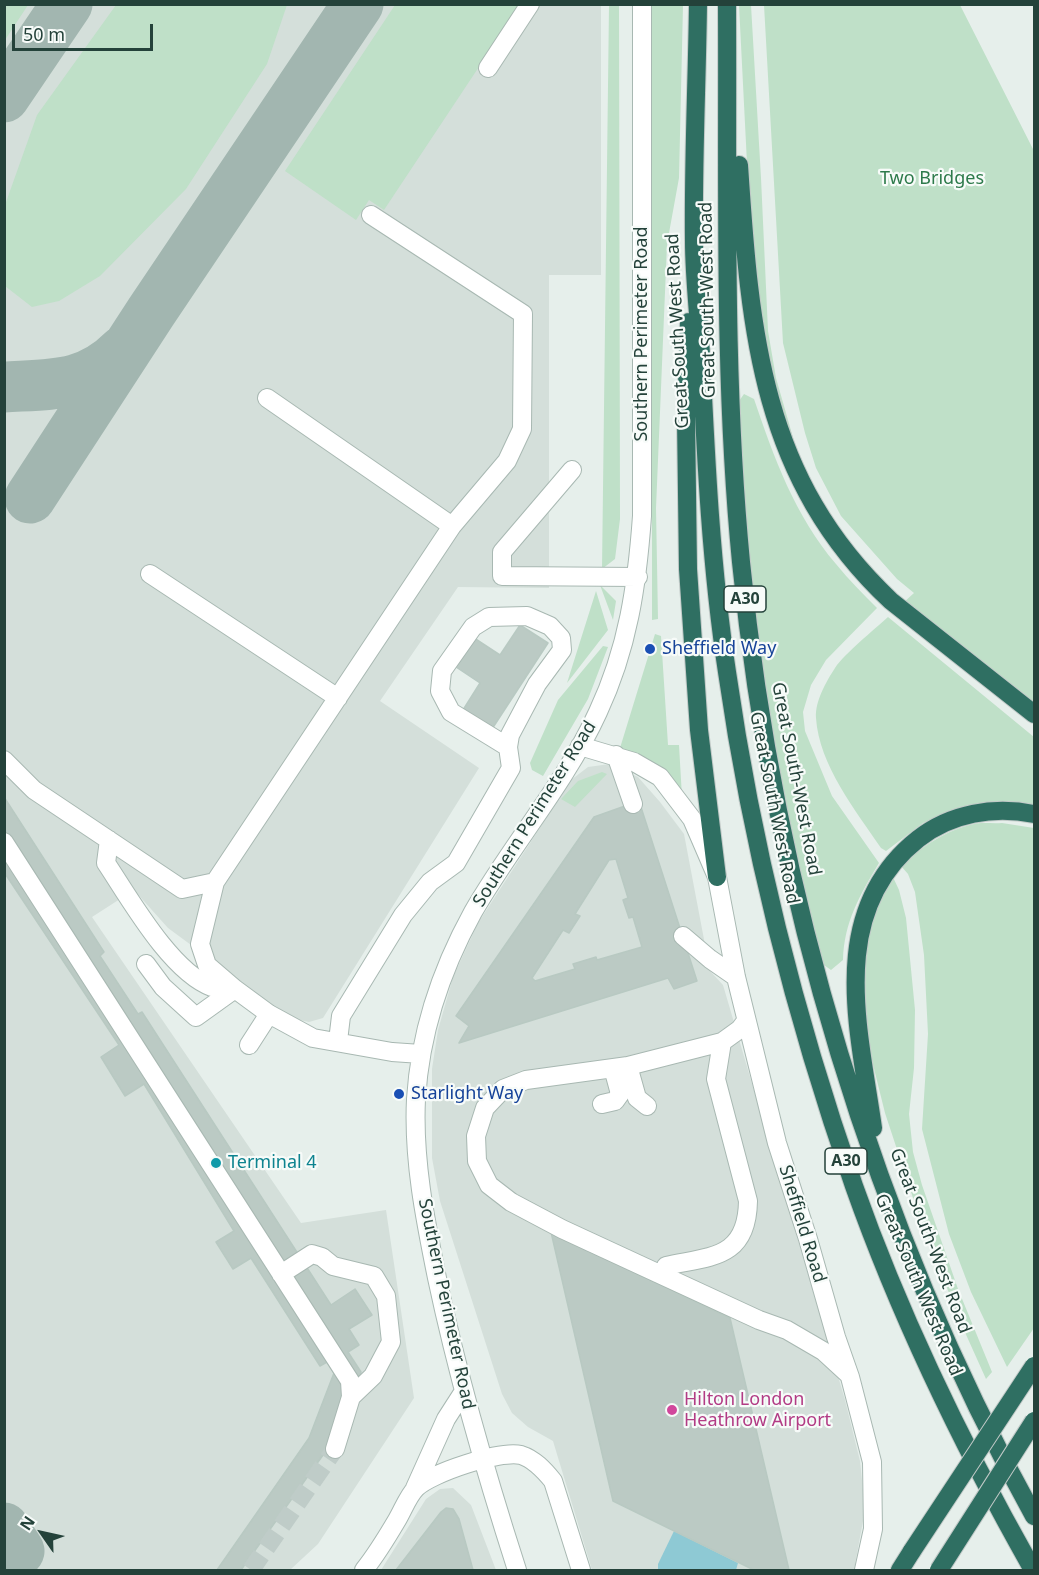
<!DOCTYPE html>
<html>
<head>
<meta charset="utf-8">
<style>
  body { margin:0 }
  #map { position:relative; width:1039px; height:1575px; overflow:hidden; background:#e6efeb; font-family:"Noto Sans",sans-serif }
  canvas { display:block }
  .frame { position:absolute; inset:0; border:6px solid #24423a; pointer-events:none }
  .north { position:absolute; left:12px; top:1503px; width:60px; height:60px; -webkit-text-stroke:4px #f7fbf9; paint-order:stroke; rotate:304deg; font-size:16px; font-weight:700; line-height:24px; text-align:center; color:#24423a }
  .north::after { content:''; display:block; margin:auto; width:21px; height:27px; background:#24423a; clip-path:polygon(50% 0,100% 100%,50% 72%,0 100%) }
  .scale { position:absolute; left:12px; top:24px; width:141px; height:27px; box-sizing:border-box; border:3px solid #24423a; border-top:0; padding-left:8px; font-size:18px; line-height:21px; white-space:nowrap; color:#24423a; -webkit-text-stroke:4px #f7fbf9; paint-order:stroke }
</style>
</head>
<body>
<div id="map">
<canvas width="1039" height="1575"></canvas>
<div class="frame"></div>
<div class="north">N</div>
<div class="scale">50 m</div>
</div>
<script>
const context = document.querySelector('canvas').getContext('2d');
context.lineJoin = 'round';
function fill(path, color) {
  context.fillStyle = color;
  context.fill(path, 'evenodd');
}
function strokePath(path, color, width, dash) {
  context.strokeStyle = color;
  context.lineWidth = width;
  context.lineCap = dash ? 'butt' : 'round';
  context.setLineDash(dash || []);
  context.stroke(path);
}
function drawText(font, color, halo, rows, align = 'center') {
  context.font = font + ' "Noto Sans",sans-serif';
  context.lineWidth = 4.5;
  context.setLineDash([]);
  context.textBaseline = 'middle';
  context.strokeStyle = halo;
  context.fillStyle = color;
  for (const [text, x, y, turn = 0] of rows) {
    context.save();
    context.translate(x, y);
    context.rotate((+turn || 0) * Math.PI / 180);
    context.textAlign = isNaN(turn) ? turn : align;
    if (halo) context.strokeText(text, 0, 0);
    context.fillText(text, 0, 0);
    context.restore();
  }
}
fill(new Path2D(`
  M 5,5 L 601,5 L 601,275 L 549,275 L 549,588 L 458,587 L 380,701 L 479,768 L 323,1018 L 309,1022 L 290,1018 L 168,928 L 134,890 L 92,917 L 301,1223 L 386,1210 L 414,1398 L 318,1544 L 290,1570 L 5,1570 Z
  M 610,764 L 638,777 L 660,802 L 684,834 L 710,971 L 723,985 L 845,1400 L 860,1461 L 865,1510 L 854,1570 L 592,1570 L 553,1441 L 528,1427 L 512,1413 L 502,1394 L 440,1201 L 432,1158 L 432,1069 L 438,1030 L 453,977 L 478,923 L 571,780 L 588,767 Z
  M 453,1488 L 471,1505 L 496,1570 L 381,1570 L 426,1499 L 440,1489 Z`), '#d4dfda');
fill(new Path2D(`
  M 5,4 L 28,5 L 5,40 L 4,5 Z
  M 619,4 L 620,519 L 615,559 L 602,569 L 609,5 Z
  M 116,5 L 287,5 L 267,64 L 186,189 L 100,276 L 59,301 L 32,307 L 5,286 L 5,205 L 37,115 Z
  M 395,5 L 520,5 L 384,210 L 369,200 L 356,220 L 285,171 Z
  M 652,5 L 683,5 L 679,178 L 667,244 L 656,508 L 658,619 L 652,620 Z
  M 739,5 L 751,5 L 761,178 L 768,331 L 776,378 L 796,448 L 821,501 L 849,543 L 895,592 L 893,595 L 824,513 L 783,429 L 760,320 L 749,203 Z
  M 764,5 L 960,5 L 1034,151 L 1034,707 L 903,603 L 914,593 L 897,579 L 841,516 L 816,468 L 805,433 L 783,343 Z
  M 744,394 L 754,399 C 774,458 795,516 836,564 C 849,580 863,594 877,608 L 826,660 L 811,685 L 803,712 L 805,731 L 832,796 L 879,863 C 860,895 844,922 843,960 L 831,970 L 821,963 L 802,894 L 758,653 L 744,526 L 739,401 Z
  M 600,585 L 616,601 L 613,620 Z
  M 596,591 L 608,630 L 567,683 Z
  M 888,617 L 1034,737 L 1034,806 L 954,810 L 923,823 L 886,851 L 881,848 C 856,811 819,765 816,718 C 815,701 826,682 835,668 C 845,653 874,630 888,617 Z
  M 655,634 L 661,636 L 668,745 L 679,745 L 682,797 L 620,748 Z
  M 603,646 L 608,647 L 588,699 L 543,776 L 532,770 L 530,763 L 558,700 Z
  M 602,772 L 607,774 L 575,807 L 561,799 L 578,781 Z
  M 1002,823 L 1034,828 L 1034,1328 L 1007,1367 L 971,1292 L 949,1234 L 922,1129 L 928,1034 L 924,955 L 915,892 L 908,874 L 901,866 C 921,847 946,830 974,824 C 982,822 993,824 1002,823 Z
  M 892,875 L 899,890 L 906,918 L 915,1010 L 914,1068 L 909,1114 L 913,1152 L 922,1185 L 958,1289 L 992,1372 L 986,1379 L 959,1319 L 916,1207 L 885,1113 L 863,1024 L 866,927 Z`), '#bfe0c8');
fill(new Path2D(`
  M 674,1531 L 738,1563 L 736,1570 L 658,1570 L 658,1564 Z`), '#8ec9d4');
strokePath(new Path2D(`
  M 4,97 L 67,4
  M 4,387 C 53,384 87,387 123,351
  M 30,498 L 151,312 L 358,4
  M 4,1528 L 19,1551`), '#a2b6b0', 51);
const building = new Path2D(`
  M 520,625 L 548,643 L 492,729 L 463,710 L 480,683 L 453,665 L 471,636 L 500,655 Z
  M 4,797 L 104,952 L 100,956 L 138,1014 L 142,1012 L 331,1305 L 355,1289 L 372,1315 L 349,1329 L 359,1345 L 348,1352 L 361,1372 L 328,1448 L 241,1570 L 217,1570 L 309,1438 L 334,1373 L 327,1362 L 320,1366 L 251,1258 L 233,1269 L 216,1242 L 234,1231 L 144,1084 L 125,1096 L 101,1057 L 119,1045 L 4,872 Z
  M 639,801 L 697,981 L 674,989 L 668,978 L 459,1043 L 469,1026 L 456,1016 L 594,817 ZM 616,859 L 628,898 L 623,900 L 629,918 L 633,917 L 642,947 L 597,960 L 596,957 L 573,964 L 575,969 L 535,981 L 532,978 L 563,930 L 569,933 L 580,916 L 575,914 L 609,860 Z
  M 551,1232 L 730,1318 L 789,1570 L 754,1570 L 613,1501 Z
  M 446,1508 L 453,1509 L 459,1519 L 473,1570 L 396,1570 L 441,1512 Z`);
fill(building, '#bbcac4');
strokePath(building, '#b8c9c2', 1.5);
strokePath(new Path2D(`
  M 251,1570 L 335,1449`), '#bfccc8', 18, [18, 9]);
const minor = new Path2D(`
  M 488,68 L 530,4
  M 267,398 L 452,526
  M 572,470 L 502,552 L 502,576 L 638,577
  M 150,574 L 338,698
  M 580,746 L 634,762 L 660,777 L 692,819 L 717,877 L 736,977 L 777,1143 L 808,1239 L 836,1337 L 850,1377 L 872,1462 L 873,1529 L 864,1570
  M 616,755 L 633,804
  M 4,760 L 34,790 L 182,889 L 215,882 L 452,526 L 507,461 L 522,429 L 523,314 L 371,215
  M 109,840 L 106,863 C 130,899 171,972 212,987 C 218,990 227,989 235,989
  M 4,842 L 350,1381 L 351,1397 L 335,1449
  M 215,882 L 200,944 L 207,965 L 235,989 L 269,1014 L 313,1038 L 392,1052 L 421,1054
  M 683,936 L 710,959 L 736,977
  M 146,964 L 163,987 L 196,1017 L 235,989
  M 746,1021 L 740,1029 L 722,1042 L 628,1066 L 526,1080 L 503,1089 L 485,1108 L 476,1136 L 477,1161 L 489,1185 L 511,1202 L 562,1229 L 642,1266 L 759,1320 L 787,1330 L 823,1351 L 848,1374
  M 338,1041 L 341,1016 L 403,915 L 430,882 L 456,863 L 511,768 L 508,747 L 510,735 L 537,684 L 562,650 L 561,638 L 550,626 L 527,616 L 489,617 L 473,627 L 442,671 L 440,691 L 451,712 L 508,747
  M 249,1045 L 269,1014
  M 628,1066 L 637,1098 L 647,1106
  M 602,1104 L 615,1101 L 620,1094 L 613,1068
  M 666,1266 C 711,1256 747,1259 748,1201 L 716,1079 L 722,1042
  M 281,1274 L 312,1254 L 322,1257 L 333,1266 L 374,1276 L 386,1296 L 391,1342 L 373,1376 L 351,1397
  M 415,1488 L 446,1419 L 464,1391
  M 364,1570 C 376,1555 387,1537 397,1520 C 403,1510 408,1496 416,1488 C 431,1473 500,1450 521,1455 C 534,1459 544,1470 553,1481 L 581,1570
  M 517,1570 C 486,1474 458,1377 437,1278 C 425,1219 413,1159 416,1099 C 420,1034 441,970 473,912 C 512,844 565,784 598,712 C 628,648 637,586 642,516 L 642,4`);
const highway = new Path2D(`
  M 698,4 C 697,83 693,162 694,241 C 694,279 699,317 701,355 C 706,461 711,567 727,672 C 752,847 796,1020 854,1186 C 901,1319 964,1448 1033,1570
  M 727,4 C 728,190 723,377 741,562 C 773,889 874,1229 1034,1516
  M 739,165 C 750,332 761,479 891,601 L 1034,714
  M 689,322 L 686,418 L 688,569 L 699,730 L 717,877
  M 873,1128 C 859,1029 826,912 918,839 C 951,813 994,806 1034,814
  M 900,1570 L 912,1551`);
strokePath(minor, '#a8b8b2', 20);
strokePath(highway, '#c2cac8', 20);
strokePath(minor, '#fff', 18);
strokePath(highway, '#2f6f62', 18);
const highwayBridge = new Path2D(`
  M 912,1551 L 1034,1366
  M 939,1570 L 1034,1421`);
strokePath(highwayBridge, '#c2cac8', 20, []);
strokePath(highwayBridge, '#2f6f62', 18);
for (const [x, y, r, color] of [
  [650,649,6,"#1a4fb4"],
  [399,1094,6,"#1a4fb4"],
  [216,1163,6,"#0f9aa8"],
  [672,1410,6,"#d1479c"]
]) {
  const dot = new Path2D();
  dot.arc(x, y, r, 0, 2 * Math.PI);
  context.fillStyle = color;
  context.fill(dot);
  strokePath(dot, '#f7fbf9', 2);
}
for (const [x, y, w] of [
  [745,599,42],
  [846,1161,42]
]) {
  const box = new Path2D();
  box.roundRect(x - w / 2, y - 13, w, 26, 4.5);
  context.fillStyle = '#f7fbf9';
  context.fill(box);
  strokePath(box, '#24423a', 1.5);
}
drawText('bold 16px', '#24423a', null, [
  ["A30",745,599],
  ["A30",846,1161]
]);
drawText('18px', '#2d7a4b', '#f7fbf9', [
  ["Two Bridges",932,179]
]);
drawText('18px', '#24423a', '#f7fbf9', [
  ["Great South-West Road",708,300,-91],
  ["Great South West Road",678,331,-93],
  ["Southern Perimeter Road",642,334,-90],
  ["Great South-West Road",796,779,79],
  ["Great South West Road",774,808,79],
  ["Southern Perimeter Road",535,814,-58],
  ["Sheffield Road",802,1224,73],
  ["Great South-West Road",930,1241,69],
  ["Great South West Road",918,1285,67],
  ["Southern Perimeter Road",446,1304,78]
]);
drawText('18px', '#164399', '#f7fbf9', [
  ["Sheffield Way",662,649],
  ["Starlight Way",411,1094]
], 'left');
drawText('18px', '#0d838f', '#f7fbf9', [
  ["Terminal 4",228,1163]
], 'left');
drawText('18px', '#b23c85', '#f7fbf9', [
  ["Hilton London",684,1400],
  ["Heathrow Airport",684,1421]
], 'left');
</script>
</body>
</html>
